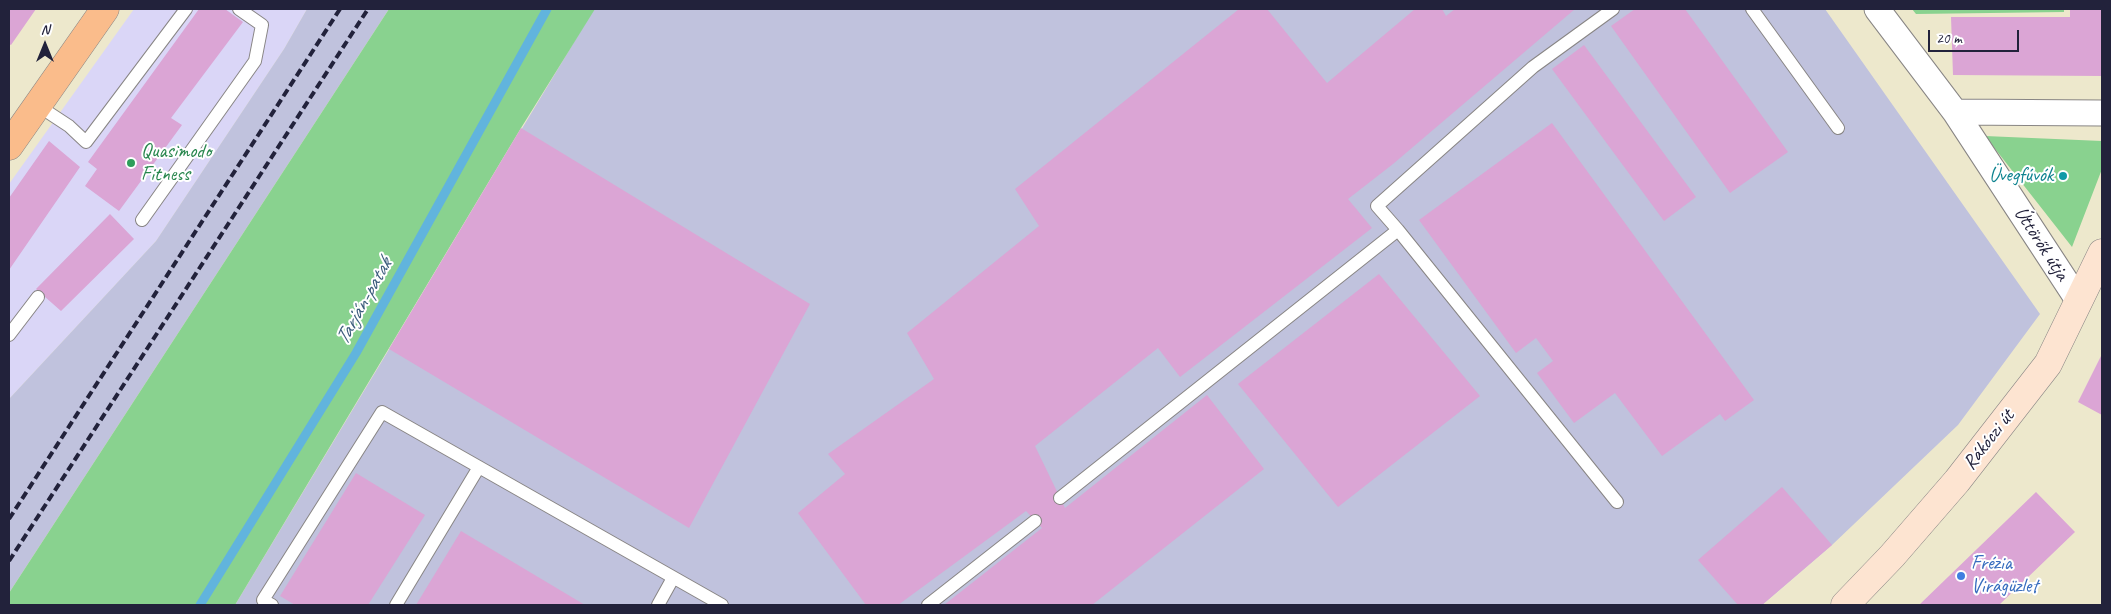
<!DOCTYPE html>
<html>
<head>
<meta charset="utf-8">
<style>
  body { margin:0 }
  #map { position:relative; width:2111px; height:614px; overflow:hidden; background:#ede8cc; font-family:Caveat,sans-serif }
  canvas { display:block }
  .frame { position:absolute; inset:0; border:10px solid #22223b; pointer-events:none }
  .north { position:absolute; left:20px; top:20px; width:50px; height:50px; -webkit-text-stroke:4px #fff; paint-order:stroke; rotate:0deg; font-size:14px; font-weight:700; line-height:20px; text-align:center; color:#22223b }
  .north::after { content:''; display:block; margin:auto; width:18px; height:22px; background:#22223b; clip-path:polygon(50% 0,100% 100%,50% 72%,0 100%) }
  .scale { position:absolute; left:1928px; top:30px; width:91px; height:22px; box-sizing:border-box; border:2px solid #22223b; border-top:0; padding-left:6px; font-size:15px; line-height:18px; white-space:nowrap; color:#22223b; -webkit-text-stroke:4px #fff; paint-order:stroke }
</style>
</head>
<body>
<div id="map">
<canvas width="2111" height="614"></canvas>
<div class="frame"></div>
<div class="north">N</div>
<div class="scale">20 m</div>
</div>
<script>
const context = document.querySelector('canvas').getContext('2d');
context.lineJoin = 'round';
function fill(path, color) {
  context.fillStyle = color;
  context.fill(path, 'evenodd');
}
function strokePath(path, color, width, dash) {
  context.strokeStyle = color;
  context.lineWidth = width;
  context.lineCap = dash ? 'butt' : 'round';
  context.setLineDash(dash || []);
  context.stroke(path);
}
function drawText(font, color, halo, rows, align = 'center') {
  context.font = font + ' Caveat,sans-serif';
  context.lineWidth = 4;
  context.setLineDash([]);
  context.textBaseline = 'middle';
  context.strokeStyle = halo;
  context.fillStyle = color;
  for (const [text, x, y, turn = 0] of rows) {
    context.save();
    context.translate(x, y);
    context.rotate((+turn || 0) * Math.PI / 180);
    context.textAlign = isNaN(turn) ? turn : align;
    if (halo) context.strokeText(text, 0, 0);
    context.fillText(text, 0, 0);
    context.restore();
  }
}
fill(new Path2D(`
  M 134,9 L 307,9 L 284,49 L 156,241 L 9,399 L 9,184 Z`), '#dad6f7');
fill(new Path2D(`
  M 307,9 L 389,9 L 9,593 L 9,399 L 156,241 L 284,49 Z
  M 594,9 L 1825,9 L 2040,314 L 1958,425 L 1832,545 L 1762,605 L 235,605 Z`), '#c0c2dd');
fill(new Path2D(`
  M 389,9 L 595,9 L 521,128 L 235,605 L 9,605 L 9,593 Z
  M 1912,9 L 2064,9 L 2064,12 L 1916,14 Z
  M 1985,136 L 2102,141 L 2102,169 L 2072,247 Z`), '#89d28f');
strokePath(new Path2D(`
  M 200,605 L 356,353 L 547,9`), '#61b4dd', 9);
fill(new Path2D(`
  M 9,9 L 36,9 L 11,45 L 9,44 Z
  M 199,9 L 225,9 L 243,22 L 171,118 L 182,125 L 119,211 L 85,186 L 97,169 L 88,162 Z
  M 1239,9 L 1267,9 L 1327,83 L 1415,9 L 1442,9 L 1446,16 L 1455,9 L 1575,9 L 1393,164 L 1348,199 L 1372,228 L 1180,377 L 1158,348 L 1035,446 L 1065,508 L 1207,395 L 1264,469 L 1092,605 L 944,605 L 1042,528 L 1026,511 L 898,605 L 866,605 L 798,513 L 845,474 L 828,454 L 934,379 L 907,333 L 1039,226 L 1015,189 Z
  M 1635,9 L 1685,9 L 1788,152 L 1730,193 L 1611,26 Z
  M 2070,9 L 2102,9 L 2102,76 L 1953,75 L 1951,17 L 2070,17 Z
  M 1584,45 L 1696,197 L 1664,221 L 1552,69 Z
  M 1552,123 L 1754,400 L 1725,421 L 1720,414 L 1662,456 L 1615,393 L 1574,423 L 1537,373 L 1553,361 L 1536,338 L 1516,353 L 1419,220 Z
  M 521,128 L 810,304 L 689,528 L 389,349 Z
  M 49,141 L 80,167 L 9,270 L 9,198 Z
  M 110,214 L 134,239 L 61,311 L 36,289 Z
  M 1379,274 L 1480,396 L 1338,507 L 1238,384 Z
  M 2102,354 L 2102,415 L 2078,402 Z
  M 356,473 L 425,515 L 368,605 L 295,605 L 280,596 Z
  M 1782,487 L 1832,545 L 1762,605 L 1738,605 L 1698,560 Z
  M 2036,492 L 2075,532 L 1999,605 L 1919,605 Z
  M 461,531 L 585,605 L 416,605 Z`), '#dba5d5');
const service = new Path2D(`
  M 1752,9 L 1838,128
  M 37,105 L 69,126 L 86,142 L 186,9
  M 142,220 L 255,61 L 262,25 L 239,9
  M 1398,230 L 1377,206 L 1533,67 L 1613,9
  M 9,335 L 38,297
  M 1060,498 L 1398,230 L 1617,502
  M 272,605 L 263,600 L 382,412 L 722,605
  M 396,605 L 479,467
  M 658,605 L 673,578
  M 928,605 L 1035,521`);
const minor = new Path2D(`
  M 1877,9 L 1955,112 L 2078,300
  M 1955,112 L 2102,113`);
const secondary = new Path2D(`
  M 1845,605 L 1892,556 L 1957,481 L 2048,364 L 2102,253`);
const primary = new Path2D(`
  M 9,146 L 105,9`);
strokePath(service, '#888584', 14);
strokePath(minor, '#888584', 27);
strokePath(secondary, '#888584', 29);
strokePath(primary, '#888584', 29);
strokePath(service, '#fff', 12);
strokePath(minor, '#fff', 25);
strokePath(secondary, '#fde4d1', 28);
strokePath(primary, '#fabc8b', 28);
strokePath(new Path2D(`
  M 9,519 L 340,9
  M 9,561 L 368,9`), '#22223b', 4, [8, 4]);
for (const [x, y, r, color] of [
  [131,163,5,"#2e9e5b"],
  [2063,176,5,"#0f9aa8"],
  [1961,576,5,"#3f7fe0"]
]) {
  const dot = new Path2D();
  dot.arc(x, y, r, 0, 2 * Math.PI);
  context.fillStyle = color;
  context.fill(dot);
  strokePath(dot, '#fff', 2);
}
drawText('20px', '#27864d', '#fff', [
  ["Quasimodo",141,152],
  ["Fitness",141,175]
], 'left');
drawText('20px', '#0d838f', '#fff', [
  ["Üvegfúvók",2053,176]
], 'right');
drawText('20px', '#22223b', '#fff', [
  ["Úttörők útja",2041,244,57],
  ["Rákóczi út",1989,440,-52]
]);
drawText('20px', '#366cbe', '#fff', [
  ["Frézia",1971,564],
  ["Virágüzlet",1971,587]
], 'left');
drawText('italic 21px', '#3b5c7c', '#fff', [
  ["Tarján-patak",364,302,-61]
]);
</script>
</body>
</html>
